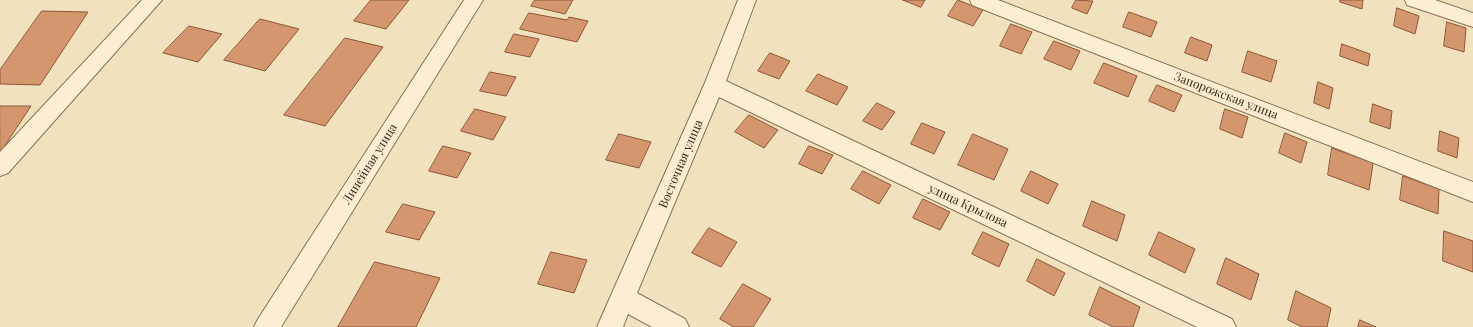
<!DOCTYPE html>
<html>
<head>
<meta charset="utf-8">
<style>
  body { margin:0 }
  canvas { display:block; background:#f2e1bd }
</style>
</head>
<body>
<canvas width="1473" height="327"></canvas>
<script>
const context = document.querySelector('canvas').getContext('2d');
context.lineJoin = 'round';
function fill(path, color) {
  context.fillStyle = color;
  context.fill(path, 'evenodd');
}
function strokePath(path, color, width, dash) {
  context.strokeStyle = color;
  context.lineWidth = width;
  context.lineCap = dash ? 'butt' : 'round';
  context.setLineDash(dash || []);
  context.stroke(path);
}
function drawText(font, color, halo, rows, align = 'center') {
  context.font = font + ' "Playfair Display",serif';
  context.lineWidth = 4;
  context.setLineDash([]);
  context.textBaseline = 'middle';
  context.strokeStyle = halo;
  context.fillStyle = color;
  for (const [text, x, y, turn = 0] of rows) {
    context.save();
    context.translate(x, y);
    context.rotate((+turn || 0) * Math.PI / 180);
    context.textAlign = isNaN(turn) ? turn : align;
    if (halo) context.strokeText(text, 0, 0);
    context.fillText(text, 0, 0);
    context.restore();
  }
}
const building = new Path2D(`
  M 371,0 L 409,0 L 386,29 L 354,21 Z
  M 535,0 L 573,0 L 565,14 L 531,6 Z
  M 903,0 L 925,0 L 921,7 Z
  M 958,0 L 983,10 L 973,26 L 948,16 Z
  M 1076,0 L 1093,1 L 1087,14 L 1072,8 Z
  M 1340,0 L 1363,0 L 1362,9 L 1340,2 Z
  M 1397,8 L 1419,16 L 1415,34 L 1394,26 Z
  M 42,11 L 88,12 L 40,85 L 0,84 L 0,70 Z
  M 1129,12 L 1157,22 L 1151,37 L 1123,27 Z
  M 529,13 L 567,20 L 569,17 L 588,21 L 577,42 L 520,29 Z
  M 260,19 L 299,29 L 265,71 L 224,60 Z
  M 1447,22 L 1466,28 L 1464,52 L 1444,46 Z
  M 1011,24 L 1032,32 L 1021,54 L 1000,46 Z
  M 189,26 L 222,34 L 198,62 L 163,53 Z
  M 514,34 L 539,39 L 530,57 L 505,52 Z
  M 1191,37 L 1212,45 L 1207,61 L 1185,53 Z
  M 345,38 L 383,47 L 325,126 L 284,115 Z
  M 1054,41 L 1080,51 L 1071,70 L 1044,59 Z
  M 1342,44 L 1370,54 L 1368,66 L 1340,56 Z
  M 1248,51 L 1277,61 L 1271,82 L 1242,72 Z
  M 770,53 L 790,61 L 779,79 L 758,71 Z
  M 1104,63 L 1137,76 L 1128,97 L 1094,83 Z
  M 490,72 L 516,77 L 506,96 L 480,91 Z
  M 818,74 L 848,87 L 837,105 L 806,91 Z
  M 1318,82 L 1333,88 L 1329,109 L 1314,103 Z
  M 1157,85 L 1182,95 L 1174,112 L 1149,101 Z
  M 877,103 L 895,112 L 882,130 L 863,121 Z
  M 1373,104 L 1392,111 L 1390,129 L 1370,122 Z
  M 0,106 L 31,106 L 0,153 Z
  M 475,109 L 506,117 L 493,140 L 461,131 Z
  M 1225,109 L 1248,117 L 1242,138 L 1220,129 Z
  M 749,115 L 778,130 L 764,148 L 735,132 Z
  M 922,123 L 945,132 L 934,154 L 911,144 Z
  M 1440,131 L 1459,138 L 1457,158 L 1438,151 Z
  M 1285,133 L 1307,142 L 1301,163 L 1279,153 Z
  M 619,134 L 651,142 L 639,168 L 606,160 Z
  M 973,134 L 1008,149 L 994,180 L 958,165 Z
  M 443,146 L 471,153 L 457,178 L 429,171 Z
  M 809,146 L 833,155 L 822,174 L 799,164 Z
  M 1332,148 L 1373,163 L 1369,190 L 1328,175 Z
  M 863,171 L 891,185 L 879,204 L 851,189 Z
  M 1031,171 L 1058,184 L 1048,204 L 1021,191 Z
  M 1403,176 L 1439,189 L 1438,214 L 1400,200 Z
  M 923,199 L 950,212 L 940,230 L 913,218 Z
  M 1092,201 L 1125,215 L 1117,241 L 1083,226 Z
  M 403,204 L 435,212 L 419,240 L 386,232 Z
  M 709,228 L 737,242 L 721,267 L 692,253 Z
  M 1444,231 L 1473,241 L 1473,272 L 1443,261 Z
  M 983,232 L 1009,244 L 999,267 L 972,254 Z
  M 1159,232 L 1195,249 L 1185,273 L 1149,255 Z
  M 551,252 L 587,260 L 574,293 L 538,284 Z
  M 1226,258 L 1259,274 L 1251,300 L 1217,284 Z
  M 1037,259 L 1065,273 L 1054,296 L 1027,281 Z
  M 375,262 L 440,278 L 416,327 L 338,327 Z
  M 743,284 L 771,299 L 753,327 L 734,327 L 720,319 Z
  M 1100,287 L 1140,307 L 1133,327 L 1113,327 L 1089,315 Z
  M 1296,291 L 1331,308 L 1327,327 L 1302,327 L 1288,320 Z
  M 1360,320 L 1376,327 L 1358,327 Z`);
fill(building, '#d4966f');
strokePath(building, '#8d5738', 1);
const minor = new Path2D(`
  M 142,0 L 162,0 L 8,173 L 0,176 L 0,152 Z
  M 464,0 L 483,0 L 281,327 L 254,327 L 258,319 Z
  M 738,0 L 756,0 L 726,81 L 1232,319 L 1236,327 L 1197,327 L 719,97 L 637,293 L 685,319 L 689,327 L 652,327 L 628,314 L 623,327 L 597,327 L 704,85 Z
  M 970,0 L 998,0 L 1473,182 L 1473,202 L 972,5 Z
  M 1405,0 L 1435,0 L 1473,13 L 1473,27 L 1407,5 Z`);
strokePath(minor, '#8c7054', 2);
fill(minor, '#fceed1');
drawText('12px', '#39291b', '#f9ebcd', [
  ["Запорожская улица",1226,96,21],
  ["Линейная улица",370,164,-58],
  ["Восточная улица",681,164,-67],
  ["улица Крылова",968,206,25]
]);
</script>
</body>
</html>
